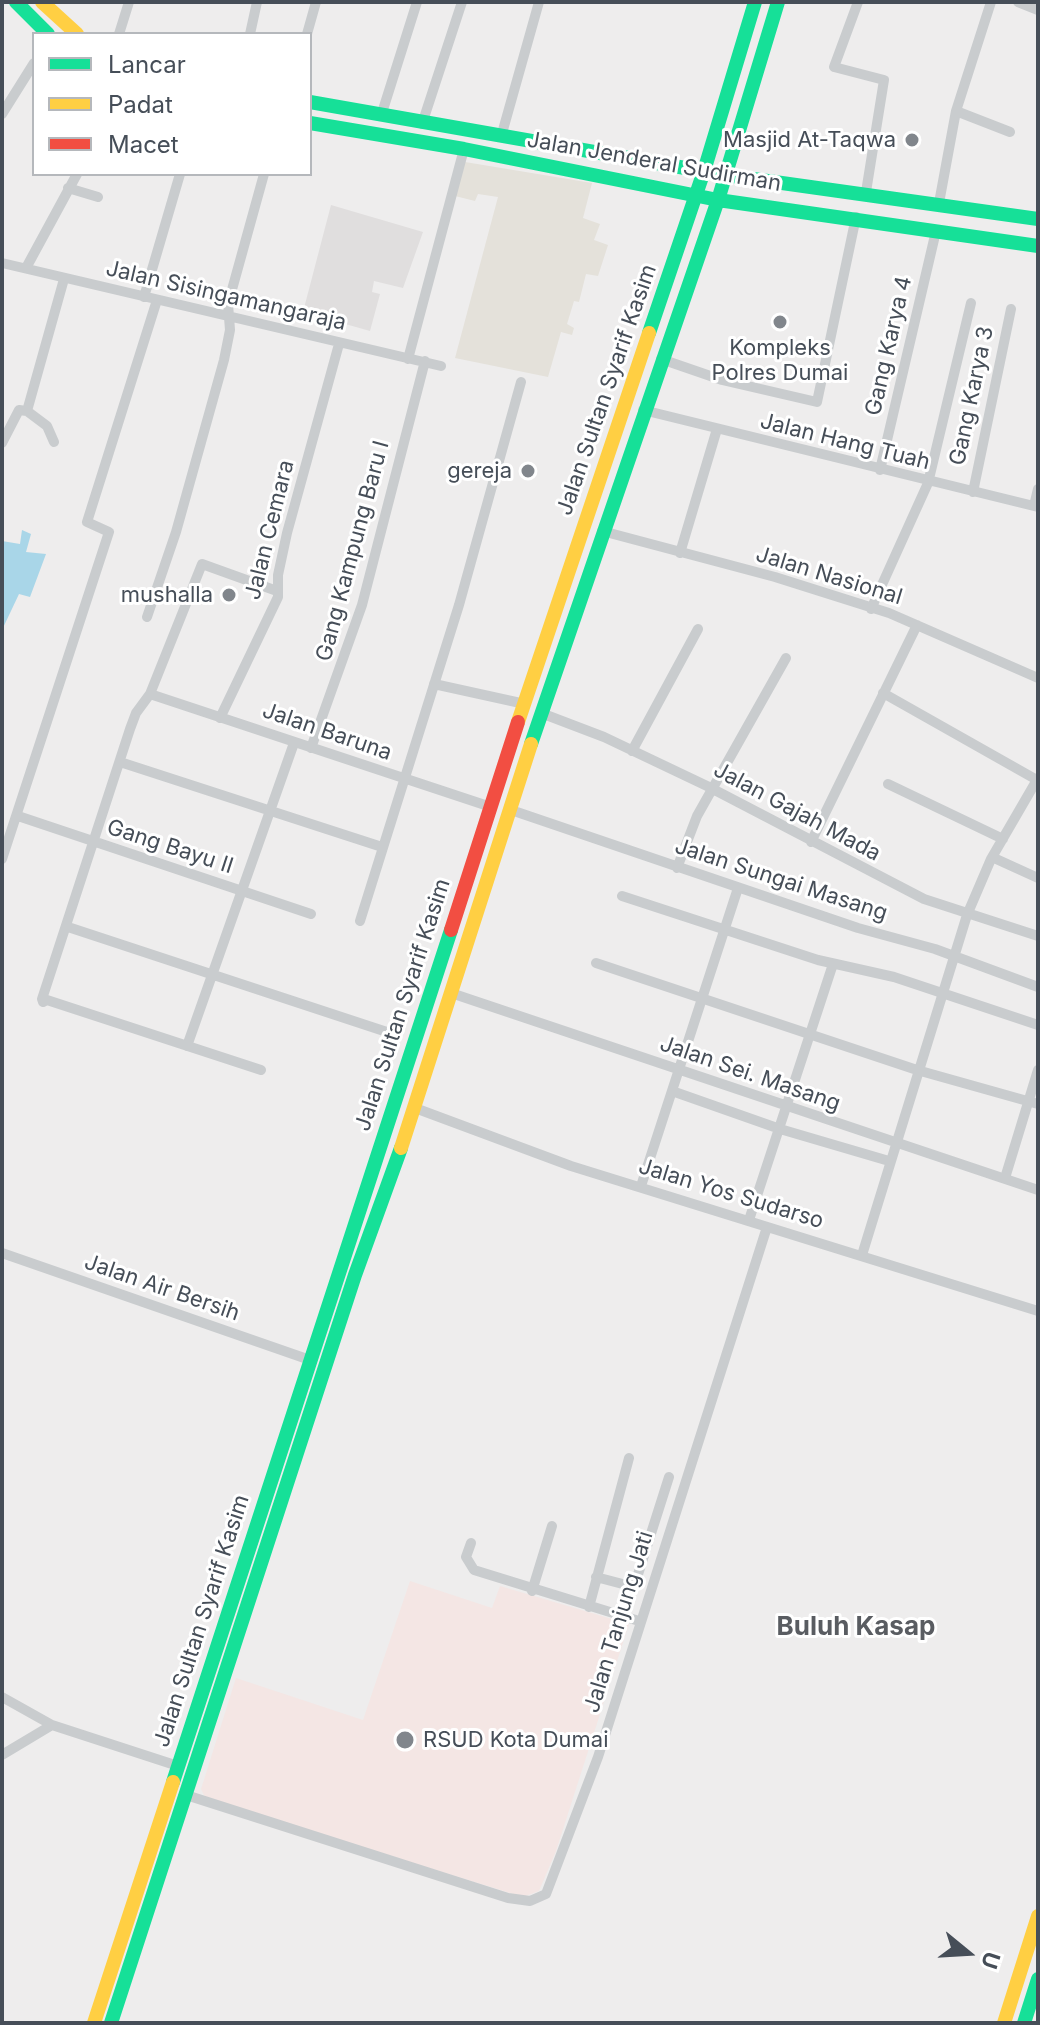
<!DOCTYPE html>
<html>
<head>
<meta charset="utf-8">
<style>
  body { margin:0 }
  #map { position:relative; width:1040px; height:2025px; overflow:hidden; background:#eeeded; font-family:Inter,sans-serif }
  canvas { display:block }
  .frame { position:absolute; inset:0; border:4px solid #464e58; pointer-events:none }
  .legend { position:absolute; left:32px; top:32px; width:280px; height:144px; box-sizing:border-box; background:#fff; border:2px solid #b5b8bc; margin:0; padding:10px 14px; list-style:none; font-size:24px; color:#464e58 }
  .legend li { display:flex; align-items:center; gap:16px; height:40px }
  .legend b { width:40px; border:2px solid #b5b8bc }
  .north { position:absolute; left:928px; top:1913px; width:80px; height:80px; -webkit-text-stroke:6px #fff; paint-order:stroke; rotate:108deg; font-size:22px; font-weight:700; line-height:32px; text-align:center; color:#464e58 }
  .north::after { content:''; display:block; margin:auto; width:28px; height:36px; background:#464e58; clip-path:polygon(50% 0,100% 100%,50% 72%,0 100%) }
</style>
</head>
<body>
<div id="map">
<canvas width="1040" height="2025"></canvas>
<div class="frame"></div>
<ul class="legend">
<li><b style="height:10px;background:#16e098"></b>Lancar</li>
<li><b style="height:10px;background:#ffcf43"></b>Padat</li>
<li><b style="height:10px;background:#f24e42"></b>Macet</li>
</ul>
<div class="north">U</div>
</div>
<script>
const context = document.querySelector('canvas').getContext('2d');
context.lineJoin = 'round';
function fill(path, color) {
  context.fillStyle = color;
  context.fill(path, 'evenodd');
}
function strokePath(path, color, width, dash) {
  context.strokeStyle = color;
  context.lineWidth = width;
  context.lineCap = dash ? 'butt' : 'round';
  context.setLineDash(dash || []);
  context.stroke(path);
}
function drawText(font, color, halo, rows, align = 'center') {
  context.font = font + ' Inter,sans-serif';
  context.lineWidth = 6;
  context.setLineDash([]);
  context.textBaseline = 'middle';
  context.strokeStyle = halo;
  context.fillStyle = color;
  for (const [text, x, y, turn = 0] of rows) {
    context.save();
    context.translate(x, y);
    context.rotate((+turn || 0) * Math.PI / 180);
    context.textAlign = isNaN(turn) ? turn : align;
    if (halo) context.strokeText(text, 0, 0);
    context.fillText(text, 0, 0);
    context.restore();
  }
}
fill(new Path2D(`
  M 459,161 L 592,183 L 583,218 L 600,224 L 594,240 L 608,245 L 598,276 L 586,274 L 579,302 L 574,301 L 567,324 L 574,328 L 572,335 L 561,332 L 548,377 L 455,358 L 498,197 L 478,194 L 475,201 L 451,195 Z`), '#e4e1da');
fill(new Path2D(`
  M 331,205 L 423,232 L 403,288 L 374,281 L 372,292 L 380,294 L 370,331 L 303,312 Z`), '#e0dede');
fill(new Path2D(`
  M 410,1581 L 492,1608 L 500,1586 L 629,1624 L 556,1851 L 539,1891 L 523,1897 L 206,1799 L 201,1789 L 236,1678 L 363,1720 Z`), '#f4e6e4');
fill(new Path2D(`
  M 22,530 L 31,534 L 26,552 L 46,554 L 30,597 L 19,594 L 2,630 L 2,541 L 20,544 Z`), '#a9d6e8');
strokePath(new Path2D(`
  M 858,2 L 834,67 L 884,80 L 866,192
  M 1018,2 L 1038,10
  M 119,34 L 129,2
  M 250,34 L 257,2
  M 307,34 L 316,2
  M 956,111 L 1010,132
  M 2,114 L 34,63
  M 381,116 L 417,2
  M 422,124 L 462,2
  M 501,137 L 539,2
  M 68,188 L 98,197
  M 939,203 L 956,111 L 991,2
  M 2,263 L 441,366
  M 26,268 L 77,174
  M 144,297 L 180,174
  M 408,359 L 464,149
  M 661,359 L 722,380 L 817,402 L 856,217
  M 643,410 L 1038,507
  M 27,411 L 47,426 L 54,442
  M 2,443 L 19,410 L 27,411 L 64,279
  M 880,470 L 936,231
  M 973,492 L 1011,309
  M 1034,506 L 1038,489
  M 602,531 L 775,577 L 889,613 L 1038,678
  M 680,553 L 717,429
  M 871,609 L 928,483 L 971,303
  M 147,617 L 176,532 L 224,360 L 230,330 L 228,304 L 264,174
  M 434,684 L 525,704
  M 883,693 L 1037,780
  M 150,694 L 491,807
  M 541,713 L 604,737 L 707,786 L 924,899 L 1038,936
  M 220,718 L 278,597 L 278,575 L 287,533 L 339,344
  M 311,748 L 362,605 L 425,361
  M 632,751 L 698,629
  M 120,762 L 382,847
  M 888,784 L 1003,839
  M 511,810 L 858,928 L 935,949 L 1038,987
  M 18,816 L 311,914
  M 811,842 L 917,625
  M 994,858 L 1038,878
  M 2,859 L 109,532 L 87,522 L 157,300
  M 677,868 L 697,816 L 786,658
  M 622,896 L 818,960 L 894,977 L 1038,1025
  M 360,921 L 459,605 L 521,382
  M 68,927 L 393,1034
  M 596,963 L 917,1070 L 1038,1104
  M 451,993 L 1038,1190
  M 187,1046 L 294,743
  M 261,1070 L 47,1000 L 43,1002 L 42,999 L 130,729 L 136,713 L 150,694 L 202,564 L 277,591
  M 672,1091 L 780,1129 L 889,1161
  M 415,1108 L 571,1166 L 1038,1311
  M 1005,1178 L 1038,1070
  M 641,1186 L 738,888
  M 749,1220 L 833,964
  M 2,1253 L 310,1360
  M 862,1255 L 967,915 L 991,859 L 1038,778
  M 471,1543 L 466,1557 L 474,1570 L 639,1621
  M 596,1577 L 634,1587 L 669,1477
  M 532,1591 L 552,1526
  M 589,1607 L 629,1458
  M 2,1697 L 52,1725 L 178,1766
  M 2,1755 L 52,1725
  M 186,1795 L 508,1898 L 530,1901 L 546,1894 L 598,1757 L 767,1227`), '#c9ccce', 10);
strokePath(new Path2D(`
  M 16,2 L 48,34
  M 310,102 L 725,175 L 1038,219
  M 310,123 L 464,149 L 718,200 L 1038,246
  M 649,333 L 704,171 L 755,2
  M 531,744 L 718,200 L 778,2
  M 173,1782 L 451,930
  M 111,2023 L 355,1275 L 401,1148
  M 1024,2023 L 1038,1979`), '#16e098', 14);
strokePath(new Path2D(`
  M 42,2 L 77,34
  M 518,722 L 649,333
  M 401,1148 L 531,744
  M 94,2023 L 173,1782
  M 1004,2023 L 1038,1916`), '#ffcf43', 14);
strokePath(new Path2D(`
  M 451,930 L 518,722`), '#f24e42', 14);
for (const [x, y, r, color] of [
  [912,140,8,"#81868c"],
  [780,322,8,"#81868c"],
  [528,471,8,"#81868c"],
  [229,595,8,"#81868c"],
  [405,1740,10,"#81868c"]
]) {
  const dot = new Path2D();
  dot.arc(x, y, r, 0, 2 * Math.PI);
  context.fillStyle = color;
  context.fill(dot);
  strokePath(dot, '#fff', 3);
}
drawText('22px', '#464e58', '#fff', [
  ["Masjid At-Taqwa",896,140],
  ["Kompleks",780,348,"center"],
  ["Polres Dumai",780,373,"center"],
  ["gereja",512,471],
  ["mushalla",213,595],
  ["RSUD Kota Dumai",423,1740,"left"]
], 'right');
drawText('22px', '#464e58', '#fff', [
  ["Jalan Jenderal Sudirman",654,162,10],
  ["Jalan Sisingamangaraja",226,296,13],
  ["Gang Karya 4",889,346,-77],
  ["Jalan Sultan Syarif Kasim",607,390,-71],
  ["Gang Karya 3",972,396,-78],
  ["Jalan Hang Tuah",845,442,14],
  ["Jalan Cemara",270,530,-76],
  ["Gang Kampung Baru I",353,551,-75],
  ["Jalan Nasional",829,576,17],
  ["Jalan Baruna",327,732,19],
  ["Jalan Gajah Mada",797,812,28],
  ["Gang Bayu II",170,847,18],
  ["Jalan Sungai Masang",781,880,18],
  ["Jalan Sultan Syarif Kasim",403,1005,-72],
  ["Jalan Sei. Masang",750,1074,19],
  ["Jalan Yos Sudarso",731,1194,17],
  ["Jalan Air Bersih",162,1288,19],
  ["Jalan Sultan Syarif Kasim",202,1621,-72],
  ["Jalan Tanjung Jati",619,1622,-73]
]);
drawText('bold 26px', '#595c61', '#fff', [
  ["Buluh Kasap",856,1627]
]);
</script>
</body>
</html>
